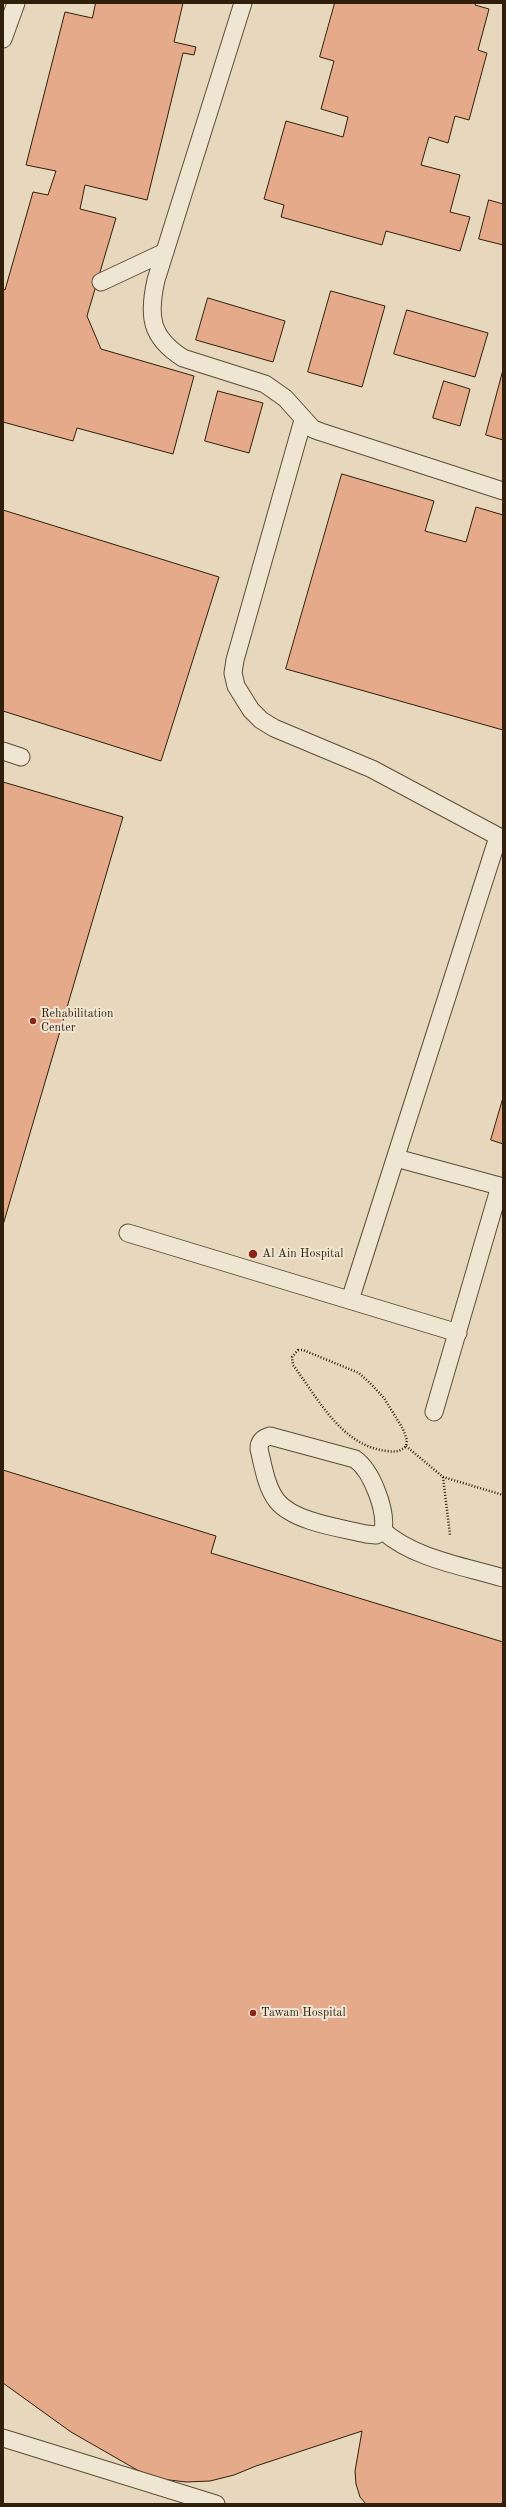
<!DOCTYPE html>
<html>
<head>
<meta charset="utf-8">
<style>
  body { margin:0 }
  #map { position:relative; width:506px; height:2507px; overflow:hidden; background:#e7d7bc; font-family:"Old Standard TT",serif }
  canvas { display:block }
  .frame { position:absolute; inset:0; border:4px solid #301f0a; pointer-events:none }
</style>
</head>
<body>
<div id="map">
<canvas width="506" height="2507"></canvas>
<div class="frame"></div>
</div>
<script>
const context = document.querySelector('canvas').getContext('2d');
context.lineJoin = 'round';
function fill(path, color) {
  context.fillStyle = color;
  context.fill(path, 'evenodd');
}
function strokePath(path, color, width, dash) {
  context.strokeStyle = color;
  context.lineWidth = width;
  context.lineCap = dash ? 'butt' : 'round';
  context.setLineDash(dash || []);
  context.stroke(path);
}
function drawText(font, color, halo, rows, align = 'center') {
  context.font = font + ' "Old Standard TT",serif';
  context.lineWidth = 4;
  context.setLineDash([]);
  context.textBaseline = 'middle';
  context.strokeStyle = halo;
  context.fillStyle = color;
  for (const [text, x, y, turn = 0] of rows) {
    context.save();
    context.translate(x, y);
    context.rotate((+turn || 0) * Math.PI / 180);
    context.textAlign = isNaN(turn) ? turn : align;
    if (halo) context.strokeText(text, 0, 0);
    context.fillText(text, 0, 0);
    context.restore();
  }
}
const building = new Path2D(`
  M 96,3 L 183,3 L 174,42 L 196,47 L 194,55 L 183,53 L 147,200 L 85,185 L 80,209 L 116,218 L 87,316 L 101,349 L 194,376 L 173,454 L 77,428 L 73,441 L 3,422 L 3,289 L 5,290 L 33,192 L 48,195 L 56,171 L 26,165 L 65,12 L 92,18 Z
  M 335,3 L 476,3 L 475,5 L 489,9 L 478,50 L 487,53 L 469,120 L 455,116 L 448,143 L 429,137 L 421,165 L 460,175 L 450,212 L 470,217 L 460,251 L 386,231 L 382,245 L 281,217 L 284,205 L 264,199 L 286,121 L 343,137 L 348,117 L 321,109 L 334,61 L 320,57 Z
  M 489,200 L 503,204 L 503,245 L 479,239 Z
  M 331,291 L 385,306 L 362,387 L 308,372 Z
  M 208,298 L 285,321 L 273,362 L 196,340 Z
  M 407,310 L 488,333 L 475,377 L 394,354 Z
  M 503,370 L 503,440 L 486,435 Z
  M 444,381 L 470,389 L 460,426 L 433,418 Z
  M 218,391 L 263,403 L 249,453 L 205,441 Z
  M 342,474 L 434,501 L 425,531 L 466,542 L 476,507 L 503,515 L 503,730 L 286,669 Z
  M 3,510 L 219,577 L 161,761 L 3,711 Z
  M 3,782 L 123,817 L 3,1225 Z
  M 503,1098 L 503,1144 L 491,1140 Z
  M 3,1470 L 216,1536 L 211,1553 L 503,1642 L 503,2504 L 366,2504 L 360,2497 L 356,2484 L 355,2471 L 362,2431 L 256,2466 L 234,2475 L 210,2481 L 186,2482 L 161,2479 L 139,2471 L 71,2432 L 3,2383 Z`);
fill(building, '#e4aa8a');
strokePath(building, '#301f0a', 1);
const lane = new Path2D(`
  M 243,3 L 156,280 C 148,316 150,337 183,358 L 265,384 L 285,398 L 313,429 L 321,432 L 503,491
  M 3,39 L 16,3
  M 101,282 L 165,252
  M 303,420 L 235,660 L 233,673 L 236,686 L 251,710 L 261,720 L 274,728 L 372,769 L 503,839
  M 3,751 L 21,757
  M 396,1158 L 503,1187
  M 128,1233 L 458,1333
  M 350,1300 L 498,837
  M 434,1412 L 500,1186
  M 270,1436 L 355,1459 C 372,1471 387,1511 383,1531 L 376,1535 L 366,1534 C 341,1528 294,1522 277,1501 C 266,1487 263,1465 259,1449 C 259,1441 263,1438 270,1436 Z
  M 383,1531 C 415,1559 463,1566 503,1578
  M 3,2438 L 216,2504`);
strokePath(lane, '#5e4d36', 19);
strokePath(new Path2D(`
  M 298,1350 L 303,1350 L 359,1373 L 370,1383 L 384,1398 L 403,1429 L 407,1440 L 406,1446 C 400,1452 395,1452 387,1451 C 341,1446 318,1398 293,1365 L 292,1357 Z
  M 406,1446 L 443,1477 L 503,1495
  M 443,1477 L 450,1535`), '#301f0a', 2.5, [1, 2]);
strokePath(lane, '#efe5d3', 17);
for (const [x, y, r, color] of [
  [33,1021,4,"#8f2418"],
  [253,1254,5,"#8f2418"],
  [253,2013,4,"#8f2418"]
]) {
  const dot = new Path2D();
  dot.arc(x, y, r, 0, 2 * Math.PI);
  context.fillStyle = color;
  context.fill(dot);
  strokePath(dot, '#efe5d3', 1.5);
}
drawText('12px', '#301f0a', '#efe5d3', [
  ["Rehabilitation",41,1014],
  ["Center",41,1028],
  ["Al Ain Hospital",262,1254],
  ["Tawam Hospital",261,2013]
], 'left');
</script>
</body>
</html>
